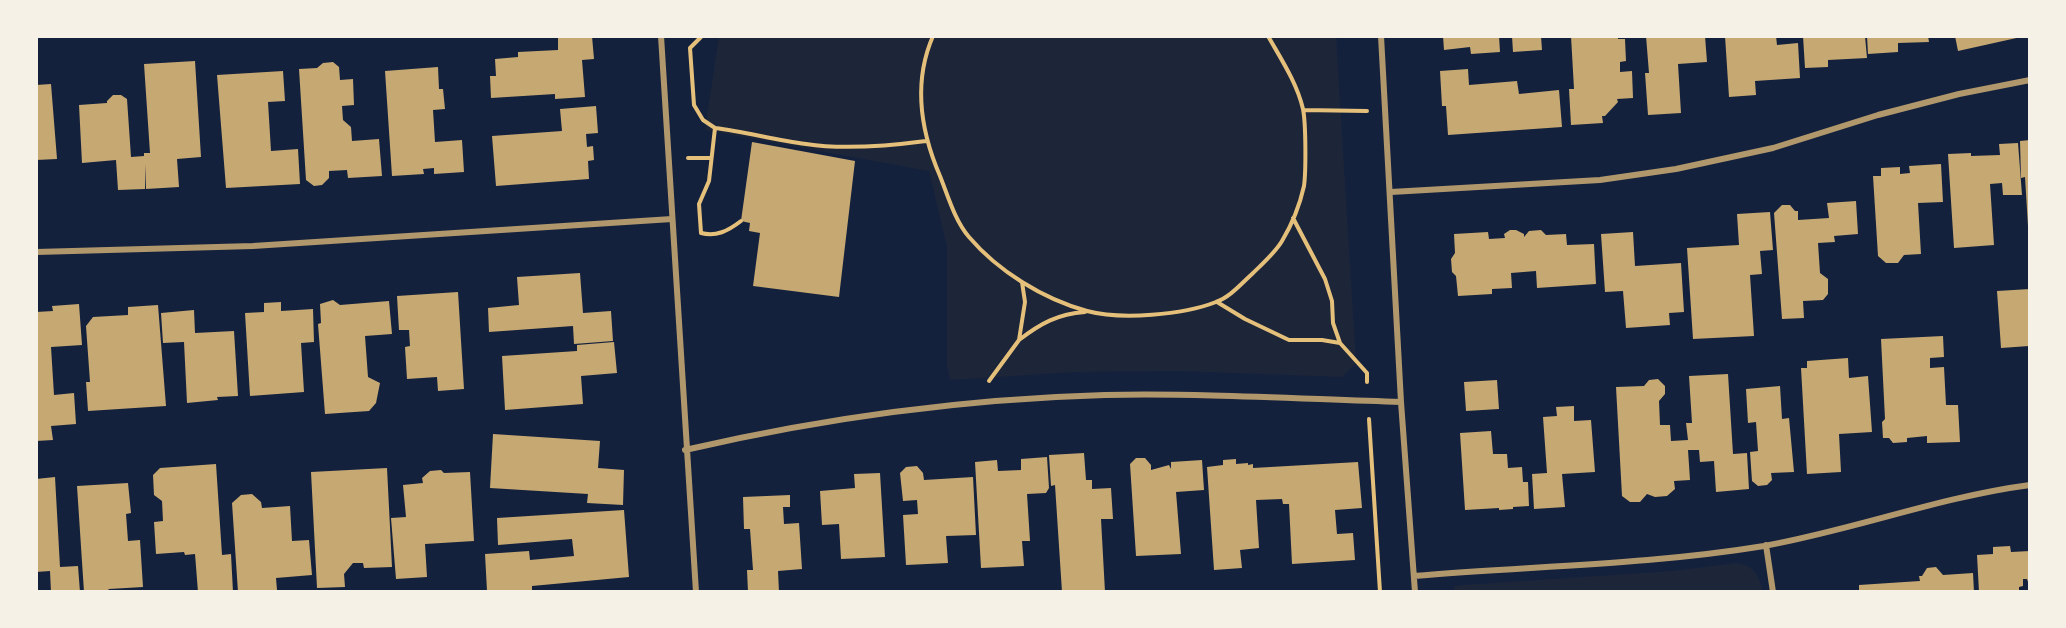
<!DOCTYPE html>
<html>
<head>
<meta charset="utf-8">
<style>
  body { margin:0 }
  #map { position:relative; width:2066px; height:628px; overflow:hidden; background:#14213d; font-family:"Public Sans",sans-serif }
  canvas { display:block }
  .frame { position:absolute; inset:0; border:38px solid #f6f1e7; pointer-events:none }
</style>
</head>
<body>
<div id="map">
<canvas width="2066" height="628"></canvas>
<div class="frame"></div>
</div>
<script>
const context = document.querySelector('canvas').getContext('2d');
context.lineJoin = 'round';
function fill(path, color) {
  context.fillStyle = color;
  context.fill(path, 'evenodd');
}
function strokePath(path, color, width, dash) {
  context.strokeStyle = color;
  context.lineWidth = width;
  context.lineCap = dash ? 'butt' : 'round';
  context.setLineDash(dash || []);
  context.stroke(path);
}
fill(new Path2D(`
  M 719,36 L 1336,36 L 1356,363 L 1342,377 L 1179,371 L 1076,372 L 950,380 L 947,365 L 947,247 L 929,171 L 705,130 Z
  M 1736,563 C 1754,565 1759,575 1763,592 L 1453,592 L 1455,586 L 1463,585 L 1673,571 Z`), '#1d2539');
fill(new Path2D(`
  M 558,36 L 592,36 L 594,59 L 582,60 L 585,97 L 555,99 L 555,94 L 491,98 L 490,76 L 496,76 L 495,59 L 518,57 L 518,52 L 558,50 Z
  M 1443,36 L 1499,36 L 1500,52 L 1471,54 L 1470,47 L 1444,50 Z
  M 1512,36 L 1541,36 L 1542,50 L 1513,52 Z
  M 1571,36 L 1618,36 L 1618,39 L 1625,39 L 1626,61 L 1620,62 L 1620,72 L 1632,71 L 1633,98 L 1617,99 L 1618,102 L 1605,116 L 1602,116 L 1603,123 L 1571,125 L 1569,89 L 1574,89 Z
  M 1646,36 L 1705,36 L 1707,62 L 1678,64 L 1681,113 L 1648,115 L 1645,73 L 1649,73 Z
  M 1725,36 L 1776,36 L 1777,45 L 1798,43 L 1800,78 L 1755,81 L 1756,95 L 1729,97 Z
  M 1803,36 L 1865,36 L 1867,58 L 1828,60 L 1828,67 L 1805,68 Z
  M 1867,36 L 1928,36 L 1929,42 L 1898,43 L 1898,52 L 1868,54 Z
  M 1955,36 L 2021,36 L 2021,37 L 1958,51 Z
  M 195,61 L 201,157 L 177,159 L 179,187 L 146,189 L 145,164 L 145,189 L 118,190 L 116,160 L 82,163 L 79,105 L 107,103 L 107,101 L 113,95 L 121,95 L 127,99 L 131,157 L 144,156 L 144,153 L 150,153 L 144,64 Z
  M 333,62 L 339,67 L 340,80 L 353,79 L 354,105 L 342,106 L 343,120 L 351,127 L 352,141 L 379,139 L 382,176 L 348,178 L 347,170 L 329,171 L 329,178 L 322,185 L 314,186 L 306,180 L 299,69 L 317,68 L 323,63 Z
  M 438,67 L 439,89 L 443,89 L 445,109 L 433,110 L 435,142 L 462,140 L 464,172 L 434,174 L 434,168 L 423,169 L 424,174 L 392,176 L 385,71 Z
  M 1468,69 L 1469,85 L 1517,81 L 1519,94 L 1559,90 L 1562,127 L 1448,135 L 1446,106 L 1442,106 L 1440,71 Z
  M 283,71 L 285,101 L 268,102 L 271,151 L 298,149 L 300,184 L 226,188 L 217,75 Z
  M 51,84 L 57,159 L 36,160 L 36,85 Z
  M 596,106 L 598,133 L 586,134 L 587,147 L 593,146 L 594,160 L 588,161 L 589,179 L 496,186 L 492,136 L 562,131 L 560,109 Z
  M 2030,140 L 2030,226 L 2028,226 L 2025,177 L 2021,178 L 2020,141 Z
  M 752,142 L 855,161 L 839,297 L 753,286 L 760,233 L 749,231 L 750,223 L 741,221 Z
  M 2018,143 L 2022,195 L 2003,195 L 2002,183 L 1990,184 L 1994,245 L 1954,248 L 1948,154 L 1971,153 L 1971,156 L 2000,155 L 1999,144 Z
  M 1941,164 L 1943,202 L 1918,203 L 1921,254 L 1904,255 L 1898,263 L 1886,263 L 1878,256 L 1873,176 L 1881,176 L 1881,168 L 1900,167 L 1900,174 L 1910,173 L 1909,166 Z
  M 1856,201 L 1858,234 L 1834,236 L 1835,242 L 1818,243 L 1820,273 L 1828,279 L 1828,294 L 1823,300 L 1803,301 L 1804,318 L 1782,319 L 1774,213 L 1782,205 L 1790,205 L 1795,211 L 1798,211 L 1798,220 L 1829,218 L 1827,203 Z
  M 1770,212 L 1773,250 L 1760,251 L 1762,274 L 1750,275 L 1754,336 L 1693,339 L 1687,248 L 1739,245 L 1737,214 Z
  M 1510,230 L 1516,230 L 1524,234 L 1524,237 L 1529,231 L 1541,230 L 1546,235 L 1566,234 L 1567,245 L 1594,244 L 1596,284 L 1537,288 L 1536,271 L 1511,273 L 1512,288 L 1492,289 L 1492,294 L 1458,296 L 1456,276 L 1452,272 L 1451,259 L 1455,253 L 1454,234 L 1488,232 L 1489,239 L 1505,238 L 1504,234 Z
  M 1633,232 L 1635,266 L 1681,263 L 1684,312 L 1669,313 L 1670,325 L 1626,328 L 1623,291 L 1605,292 L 1601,234 Z
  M 580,273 L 583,313 L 611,311 L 613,341 L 574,344 L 573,326 L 489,332 L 488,308 L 519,305 L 517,277 Z
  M 2030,289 L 2030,324 L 2028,325 L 2029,346 L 2001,348 L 1997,291 Z
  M 458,292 L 464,389 L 438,391 L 437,377 L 407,379 L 405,347 L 410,346 L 409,330 L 399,330 L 397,296 Z
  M 333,300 L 340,305 L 389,301 L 392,334 L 365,336 L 368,377 L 380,383 L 376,403 L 369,411 L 325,414 L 318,324 L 321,323 L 320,304 Z
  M 281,302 L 281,311 L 313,309 L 314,342 L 301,343 L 304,392 L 250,396 L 245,313 L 264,312 L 264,303 Z
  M 79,304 L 82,345 L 51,347 L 54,395 L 74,393 L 76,424 L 51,426 L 53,440 L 36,441 L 36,312 L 53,311 L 52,306 Z
  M 158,305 L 166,406 L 88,411 L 86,382 L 90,382 L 86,326 L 93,317 L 128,315 L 128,307 Z
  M 194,310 L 195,333 L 234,331 L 238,396 L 217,397 L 218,400 L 187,403 L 184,342 L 163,343 L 161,313 Z
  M 1943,336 L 1944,357 L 1930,358 L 1930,368 L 1944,367 L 1946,405 L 1958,405 L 1960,442 L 1927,443 L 1927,436 L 1907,438 L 1907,442 L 1893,443 L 1889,438 L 1883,438 L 1882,422 L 1885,419 L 1881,339 Z
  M 614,342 L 617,373 L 581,376 L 583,404 L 505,410 L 502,356 L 577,351 L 577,345 Z
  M 1848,358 L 1849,378 L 1868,376 L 1872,432 L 1839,434 L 1841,472 L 1807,474 L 1801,368 L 1807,368 L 1807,361 Z
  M 1728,374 L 1733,454 L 1747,453 L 1749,489 L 1716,492 L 1714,461 L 1700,462 L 1699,450 L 1688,450 L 1690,480 L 1674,481 L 1675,489 L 1667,496 L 1655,497 L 1647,494 L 1640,502 L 1630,502 L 1622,496 L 1616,387 L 1644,386 L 1649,380 L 1658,379 L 1665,386 L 1665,394 L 1659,401 L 1660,425 L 1670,425 L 1671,441 L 1688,440 L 1686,423 L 1692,423 L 1689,376 Z
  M 1497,380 L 1499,409 L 1466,411 L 1464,382 Z
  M 1780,386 L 1782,419 L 1789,418 L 1794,472 L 1771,473 L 1772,480 L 1767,485 L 1758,486 L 1752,481 L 1750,452 L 1758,451 L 1756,422 L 1748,423 L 1746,389 Z
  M 1574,406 L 1574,421 L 1591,420 L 1595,472 L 1562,474 L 1565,507 L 1534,509 L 1532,474 L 1547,473 L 1543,417 L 1557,416 L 1556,407 Z
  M 1491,431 L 1493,454 L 1507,454 L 1508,468 L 1522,467 L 1523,482 L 1528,482 L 1529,506 L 1513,507 L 1513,509 L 1499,510 L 1499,508 L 1465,510 L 1460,433 Z
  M 493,434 L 600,441 L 598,468 L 624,470 L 623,505 L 587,503 L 588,494 L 490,488 Z
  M 1084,453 L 1086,480 L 1092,480 L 1092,489 L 1111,488 L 1113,519 L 1101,519 L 1105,592 L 1062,592 L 1055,485 L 1051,486 L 1049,455 Z
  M 1047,457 L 1049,488 L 1046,493 L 1027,494 L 1030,541 L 1022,541 L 1024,566 L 981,568 L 975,462 L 997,460 L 998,471 L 1021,470 L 1021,459 Z
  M 1136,458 L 1145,458 L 1151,465 L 1151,470 L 1169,465 L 1171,469 L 1171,462 L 1202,460 L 1204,490 L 1176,492 L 1181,554 L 1136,556 L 1130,464 Z
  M 1236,459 L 1236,464 L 1248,463 L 1248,465 L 1253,464 L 1253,468 L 1358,462 L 1362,508 L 1335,510 L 1337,534 L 1353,533 L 1355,560 L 1292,564 L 1289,504 L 1283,504 L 1282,499 L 1256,500 L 1259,548 L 1240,550 L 1242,568 L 1214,570 L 1207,467 L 1223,465 L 1223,460 Z
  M 216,464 L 222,555 L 231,554 L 233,592 L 198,592 L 195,554 L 185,555 L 184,552 L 156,554 L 154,522 L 163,521 L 162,501 L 154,495 L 153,475 L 160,468 Z
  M 917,466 L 923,473 L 924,480 L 973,477 L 976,535 L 946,536 L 948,563 L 906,565 L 903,515 L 918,514 L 917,500 L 903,501 L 900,473 L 906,467 Z
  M 387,468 L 392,567 L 364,568 L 363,563 L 353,563 L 344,574 L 345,587 L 317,588 L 311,472 Z
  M 441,470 L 444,473 L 470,472 L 474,541 L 425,544 L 427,577 L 396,579 L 391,518 L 406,517 L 403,485 L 423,483 L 422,478 L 430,471 Z
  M 880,473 L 885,557 L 841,559 L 839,524 L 822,525 L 820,491 L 855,488 L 854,474 Z
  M 55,477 L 60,567 L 78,566 L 80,592 L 51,592 L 50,571 L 36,572 L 36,479 Z
  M 128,483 L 131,513 L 126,514 L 128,541 L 140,540 L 143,587 L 109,589 L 106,592 L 84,592 L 77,486 Z
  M 252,494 L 261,502 L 262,508 L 290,506 L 292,541 L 309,540 L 312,575 L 276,578 L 277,590 L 238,592 L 232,503 L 241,495 Z
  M 790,495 L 790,507 L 783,507 L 784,524 L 799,523 L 802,569 L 778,571 L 779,592 L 748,592 L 747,570 L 753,570 L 750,529 L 744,529 L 743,497 Z
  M 624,510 L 629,577 L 532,586 L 532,591 L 487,591 L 485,554 L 529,551 L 530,560 L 574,556 L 572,539 L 498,545 L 497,518 Z
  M 2010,546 L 2011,552 L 2030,551 L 2030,588 L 2027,579 L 2023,579 L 2023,586 L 2019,587 L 2019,592 L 1979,592 L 1977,555 L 1993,554 L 1993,547 Z
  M 1936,567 L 1943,575 L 1973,573 L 1974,592 L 1859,592 L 1859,585 L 1920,581 L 1919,576 L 1922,576 L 1927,568 Z`), '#c6a872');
strokePath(new Path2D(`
  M 702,36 L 690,48 L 694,105 L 703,120 L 715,128
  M 933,36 C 913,82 921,132 940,176 C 948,196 955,221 969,237 C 998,271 1043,299 1087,311 C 1121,320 1183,315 1216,302 C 1230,297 1241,284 1252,274 C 1262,264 1275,253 1282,241 C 1291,226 1300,204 1304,186 C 1306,172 1306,124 1303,109 C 1297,83 1281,59 1268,36
  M 1303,110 L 1367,111
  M 688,158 L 710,158
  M 1293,218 L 1325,279 L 1332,301 L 1333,323 L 1340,343 L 1367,373 L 1367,382
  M 741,221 C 728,231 716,237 701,233 L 699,204 L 709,181 L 715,128 C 746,132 775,140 806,144 C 844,150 888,146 926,141
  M 1217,302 L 1245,319 L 1289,340 L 1322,340 L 1340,343
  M 1019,340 C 1041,323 1058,314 1085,312
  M 989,381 L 1019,340 L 1025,302 L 1022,282
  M 1369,419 L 1380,592`), '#e5c07b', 4);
strokePath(new Path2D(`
  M 661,36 L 696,592
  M 1381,36 L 1401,402 L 1415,592
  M 1391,192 L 1600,180 L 1676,169 L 1773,148 L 1878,115 L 1959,94 L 2030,80
  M 36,252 L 253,246 L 672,219
  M 685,450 C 823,418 963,399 1105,395 C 1203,393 1302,399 1401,402
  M 1766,545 L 1773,592
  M 1414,576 C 1531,566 1648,565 1764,546 C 1854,530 1939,497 2030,485`), '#b1986c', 6);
</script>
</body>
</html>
